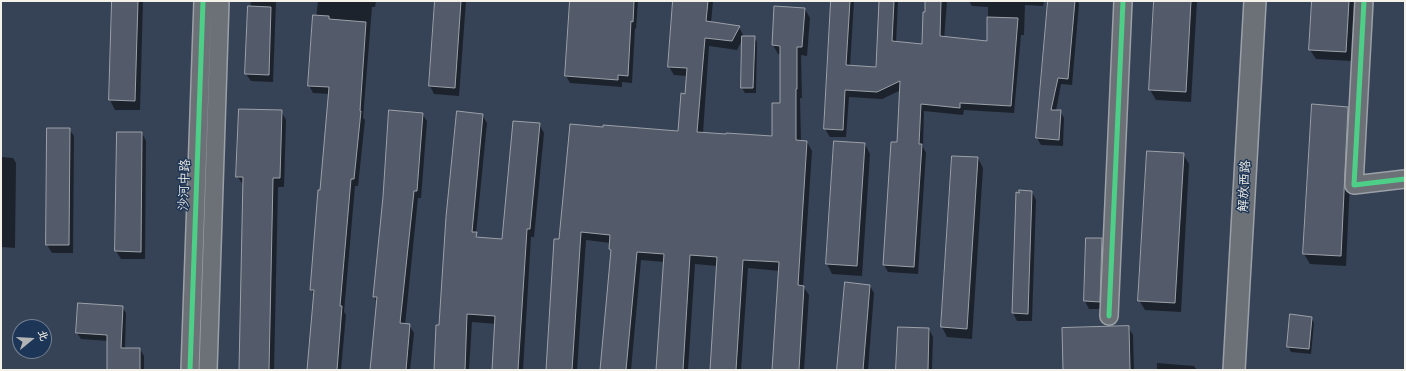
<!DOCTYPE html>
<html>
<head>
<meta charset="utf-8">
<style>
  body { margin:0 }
  #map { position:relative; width:1406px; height:371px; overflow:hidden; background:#364255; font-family:Sriracha,"LXGW WenKai TC",sans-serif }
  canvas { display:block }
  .frame { position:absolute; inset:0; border:2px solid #f4f1e8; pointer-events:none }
  .north { position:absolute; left:12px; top:319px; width:40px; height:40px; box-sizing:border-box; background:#1d3557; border:1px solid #738091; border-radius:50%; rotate:72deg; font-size:11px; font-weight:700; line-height:16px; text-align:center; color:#f4f1e8 }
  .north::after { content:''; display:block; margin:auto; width:14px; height:18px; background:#b2b4b5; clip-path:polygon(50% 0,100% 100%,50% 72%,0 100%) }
</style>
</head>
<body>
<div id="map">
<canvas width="1406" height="371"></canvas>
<div class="frame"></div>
<div class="north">北</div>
</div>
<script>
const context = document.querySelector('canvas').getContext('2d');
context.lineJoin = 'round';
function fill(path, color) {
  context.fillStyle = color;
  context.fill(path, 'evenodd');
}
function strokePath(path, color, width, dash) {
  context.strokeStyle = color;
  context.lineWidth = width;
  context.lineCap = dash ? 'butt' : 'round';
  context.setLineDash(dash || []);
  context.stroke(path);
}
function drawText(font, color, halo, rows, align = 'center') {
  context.font = font + ' Sriracha,"LXGW WenKai TC",sans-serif';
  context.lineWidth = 3;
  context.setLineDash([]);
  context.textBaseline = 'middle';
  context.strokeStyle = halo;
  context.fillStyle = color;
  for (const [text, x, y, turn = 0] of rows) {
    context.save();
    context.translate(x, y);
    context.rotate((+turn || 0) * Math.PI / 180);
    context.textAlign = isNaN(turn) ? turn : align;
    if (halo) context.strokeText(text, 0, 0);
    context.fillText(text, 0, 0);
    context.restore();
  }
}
fill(new Path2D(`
  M 113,1 L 143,1 L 140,110 L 115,110 L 110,100 Z
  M 251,1 L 276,1 L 273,82 L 251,81 L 246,74 Z
  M 318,1 L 376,1 L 375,7 L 372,7 L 363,118 L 365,120 L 358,186 L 355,186 L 344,312 L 346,315 L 341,370 L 308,370 L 314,295 L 311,289 L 330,94 L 313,93 L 309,85 Z
  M 436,1 L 466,1 L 459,96 L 434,94 L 430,86 Z
  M 569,1 L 638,1 L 636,29 L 635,28 L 632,83 L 622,82 L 622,87 L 570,83 L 566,76 L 570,4 Z
  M 674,1 L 713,1 L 711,23 L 739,27 L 744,37 L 754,37 L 757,42 L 756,93 L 745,93 L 742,88 L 743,38 L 737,50 L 709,46 L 703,133 L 773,137 L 781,104 L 781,54 L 778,54 L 773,45 L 805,9 L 810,18 L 807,56 L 801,55 L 802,98 L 800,98 L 801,141 L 807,142 L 812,151 L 803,286 L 809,295 L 804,370 L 773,370 L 780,271 L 748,268 L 741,370 L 711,370 L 717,266 L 695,264 L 688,370 L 657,370 L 664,262 L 641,260 L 631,370 L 601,370 L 612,252 L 610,249 L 611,243 L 586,240 L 577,370 L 547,370 L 560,240 L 679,132 L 686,95 L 687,76 L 674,75 L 669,67 Z
  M 832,1 L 854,1 L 850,66 L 877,68 L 880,1 L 898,1 L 896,43 L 922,45 L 926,13 L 926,1 L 947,1 L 944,40 L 988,42 L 988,7 L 972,6 L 969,1 L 1044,1 L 1043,6 L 1025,5 L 1024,35 L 1021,35 L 1014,113 L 964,110 L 963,115 L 924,111 L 923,147 L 926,153 L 918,274 L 888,272 L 884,265 L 898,143 L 901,90 L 882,99 L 849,97 L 846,137 L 830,137 L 825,129 Z
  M 1049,1 L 1077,1 L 1079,4 L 1072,85 L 1061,84 L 1056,111 L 1060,111 L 1064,118 L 1063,146 L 1041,145 L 1037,138 Z
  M 1155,1 L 1197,1 L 1191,102 L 1156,100 L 1150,90 Z
  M 1313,1 L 1355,1 L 1351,61 L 1316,59 L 1310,50 Z
  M 1348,108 L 1353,117 L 1346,266 L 1310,264 L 1304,254 Z
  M 281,111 L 286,120 L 284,187 L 278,187 L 274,370 L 240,370 L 244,186 L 237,176 Z
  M 422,114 L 427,121 L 421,198 L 418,198 L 405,325 L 409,325 L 414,333 L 410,370 L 371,370 L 377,303 L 374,297 Z
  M 482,115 L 487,123 L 476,234 L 479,239 L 503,240 L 539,124 L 544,133 L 534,237 L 531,237 L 523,370 L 493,370 L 496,324 L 472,322 L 469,370 L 435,370 L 440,326 Z
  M 69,129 L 74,136 L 73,253 L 52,253 L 47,245 Z
  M 142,133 L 146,141 L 145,259 L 121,259 L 116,251 Z
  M 865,144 L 870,154 L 862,276 L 832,274 L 827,264 Z
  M 1183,154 L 1189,164 L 1181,312 L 1145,310 L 1139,300 Z
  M 1,157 L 13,158 L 16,163 L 15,248 L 1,247 Z
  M 953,157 L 978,158 L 983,168 L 972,339 L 947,337 L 942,327 Z
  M 1032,192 L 1036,200 L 1032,321 L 1017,321 L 1013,313 L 1017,194 Z
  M 1087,239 L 1102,239 L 1106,247 L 1104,309 L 1089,309 L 1085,301 Z
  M 870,286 L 874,293 L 868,370 L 838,370 Z
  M 122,307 L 126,313 L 125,349 L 140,349 L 144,356 L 144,370 L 108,370 L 108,341 L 81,339 L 77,333 Z
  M 1311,318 L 1314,323 L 1311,354 L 1291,352 L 1288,346 Z
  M 1128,327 L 1133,335 L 1134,370 L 1064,370 Z
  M 929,329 L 933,337 L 932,370 L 897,370 Z
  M 1157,363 L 1194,366 L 1197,370 L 1157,370 Z`), '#0007');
const building = new Path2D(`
  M 112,1 L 138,1 L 135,101 L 109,100 Z
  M 435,1 L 461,1 L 455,88 L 429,86 Z
  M 570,1 L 634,1 L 633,22 L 631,21 L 628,76 L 618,75 L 618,80 L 565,76 Z
  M 673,1 L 708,1 L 706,21 L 740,26 L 732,41 L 705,38 L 697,132 L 726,134 L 726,133 L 772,136 L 772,103 L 780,103 L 780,46 L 772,45 L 774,6 L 805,8 L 802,47 L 797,47 L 797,89 L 796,89 L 796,140 L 807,141 L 798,285 L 804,286 L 799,370 L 772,370 L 779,262 L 743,260 L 736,370 L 710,370 L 717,257 L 690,255 L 683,370 L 656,370 L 664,254 L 637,252 L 626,370 L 600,370 L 611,250 L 609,249 L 610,235 L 581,232 L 572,370 L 546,370 L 554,239 L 559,239 L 570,124 L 603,127 L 603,125 L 678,131 L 681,93 L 685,94 L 687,68 L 668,67 Z
  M 831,1 L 850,1 L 846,65 L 876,67 L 879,1 L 894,1 L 892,41 L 922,44 L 923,12 L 925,12 L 925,1 L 941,1 L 940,36 L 987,41 L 987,17 L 1018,18 L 1011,106 L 960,103 L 960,108 L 921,104 L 919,144 L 922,144 L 914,267 L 883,265 L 891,142 L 897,142 L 900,81 L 877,92 L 845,90 L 843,130 L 824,129 Z
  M 1048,1 L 1075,1 L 1068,79 L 1058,78 L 1051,110 L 1061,110 L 1059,140 L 1036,138 Z
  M 1154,1 L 1191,1 L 1186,92 L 1149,90 Z
  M 1312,1 L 1349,1 L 1346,52 L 1309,50 Z
  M 248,6 L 271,7 L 269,75 L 245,74 Z
  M 313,15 L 329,16 L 329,19 L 366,22 L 360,111 L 361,111 L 354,179 L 351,179 L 340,306 L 342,306 L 337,370 L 307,370 L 314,290 L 310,290 L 318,190 L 320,190 L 329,87 L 308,86 Z
  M 742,36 L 755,36 L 753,88 L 741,88 Z
  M 1312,104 L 1348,107 L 1341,256 L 1303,254 Z
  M 239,109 L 282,110 L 280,178 L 273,178 L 269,370 L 239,370 L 243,177 L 236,177 Z
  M 389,110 L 423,113 L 417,191 L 414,191 L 400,323 L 410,324 L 406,370 L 370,370 L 377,297 L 373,297 L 383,197 Z
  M 457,111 L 483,114 L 472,232 L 477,232 L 476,237 L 502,239 L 513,121 L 540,123 L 530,229 L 527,229 L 518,370 L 492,370 L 495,316 L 467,314 L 465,370 L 434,370 L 436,325 L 439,325 L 446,217 Z
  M 47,128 L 70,128 L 69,245 L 46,245 Z
  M 117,132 L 142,132 L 141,252 L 115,251 Z
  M 834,141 L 865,143 L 857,266 L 826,264 Z
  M 1147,151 L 1184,153 L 1175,303 L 1138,301 Z
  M 952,156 L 978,157 L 967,329 L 941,327 Z
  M 1019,190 L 1032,191 L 1028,314 L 1012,313 L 1016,192 L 1019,193 Z
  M 1086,238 L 1102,238 L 1100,302 L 1084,301 Z
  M 845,282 L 870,285 L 863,370 L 837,370 Z
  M 78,303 L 123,306 L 121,348 L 140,348 L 140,370 L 107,370 L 107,335 L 76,333 Z
  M 1290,314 L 1312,317 L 1309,349 L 1287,347 Z
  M 1129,326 L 1130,370 L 1063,370 L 1062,328 Z
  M 898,327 L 929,328 L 928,370 L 896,370 Z`);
fill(building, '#535b6b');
strokePath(building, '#9ca1a8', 1);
const minor = new Path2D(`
  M 1364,1 L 1354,185 L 1405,179
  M 1109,316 L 1123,1
  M 190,370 L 203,1
  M 208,370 L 220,1`);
const major = new Path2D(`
  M 1234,370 L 1255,1`);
strokePath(minor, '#9ca1a8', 20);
strokePath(major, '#9ca1a8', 24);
strokePath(minor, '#6c7177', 17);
strokePath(major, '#6c7177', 21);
strokePath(new Path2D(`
  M 1364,1 L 1354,185 L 1405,179
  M 1109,316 L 1123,1
  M 190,370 L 203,1`), '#4dcf88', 5);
drawText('13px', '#f4f1e8', '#1d3557', [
  ["沙河中路",185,185,-88],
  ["解放西路",1245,186,-87]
]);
</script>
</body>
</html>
